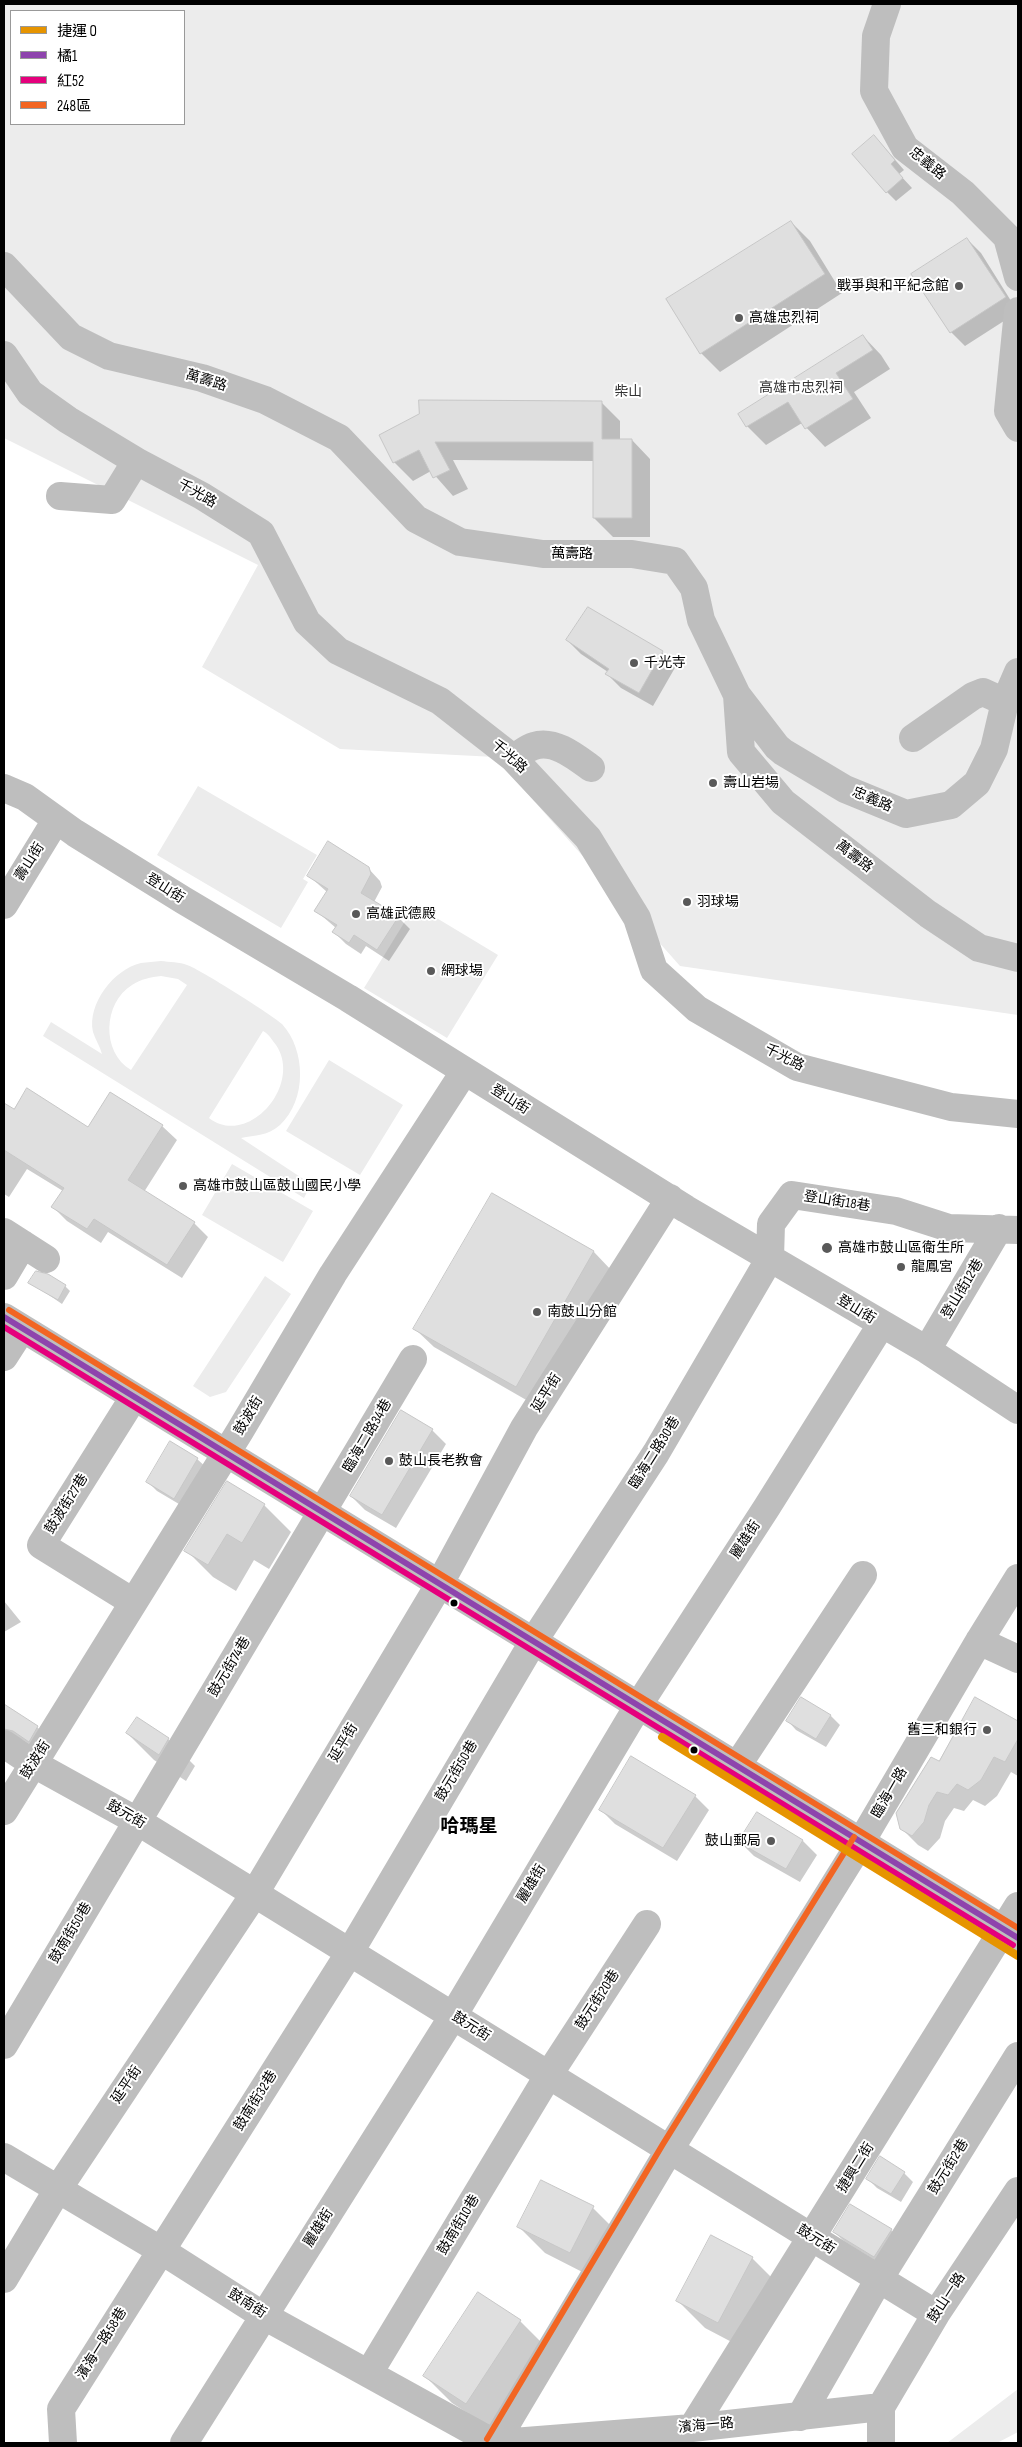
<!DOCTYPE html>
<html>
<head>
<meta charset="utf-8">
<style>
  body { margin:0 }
  #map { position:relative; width:1022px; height:2447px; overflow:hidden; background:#fff; font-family:"Sofia Sans Condensed","Noto Sans TC",sans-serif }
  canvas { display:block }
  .frame { position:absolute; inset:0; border:5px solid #000; pointer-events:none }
  .legend { position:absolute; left:10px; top:10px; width:175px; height:115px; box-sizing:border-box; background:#fff; border:1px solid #999; margin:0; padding:6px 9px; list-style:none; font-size:15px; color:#000 }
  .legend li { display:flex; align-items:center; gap:10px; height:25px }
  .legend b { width:25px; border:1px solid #999 }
</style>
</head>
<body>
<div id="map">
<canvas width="1022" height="2447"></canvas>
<div class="frame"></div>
<ul class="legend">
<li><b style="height:6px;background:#e69400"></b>捷運 O</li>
<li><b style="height:6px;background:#8e44ad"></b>橘1</li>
<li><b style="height:6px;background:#e5007d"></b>紅52</li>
<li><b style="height:6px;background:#f26522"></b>248區</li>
</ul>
</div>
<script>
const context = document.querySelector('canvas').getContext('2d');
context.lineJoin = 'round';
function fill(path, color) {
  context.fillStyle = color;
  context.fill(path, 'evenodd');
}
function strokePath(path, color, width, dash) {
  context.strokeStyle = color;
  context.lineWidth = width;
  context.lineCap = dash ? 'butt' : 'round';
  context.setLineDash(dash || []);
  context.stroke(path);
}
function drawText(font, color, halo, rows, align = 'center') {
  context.font = font + ' "Sofia Sans Condensed","Noto Sans TC",sans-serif';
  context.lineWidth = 4;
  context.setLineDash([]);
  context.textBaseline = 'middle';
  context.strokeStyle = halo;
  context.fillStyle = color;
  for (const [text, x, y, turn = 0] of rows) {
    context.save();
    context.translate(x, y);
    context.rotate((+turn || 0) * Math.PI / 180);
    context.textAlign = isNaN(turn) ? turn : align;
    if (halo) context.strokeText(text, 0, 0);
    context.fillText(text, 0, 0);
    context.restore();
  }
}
fill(new Path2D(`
  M 4,4 L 1018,4 L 1018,1015 L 680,966 L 495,757 L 340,749 L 202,667 L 258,565 L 4,438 ZM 11,11 L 184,11 L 184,124 L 11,124 Z
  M 198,786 L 317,855 L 303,879 L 308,882 L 281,928 L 157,855 Z
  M 415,905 L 498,955 L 447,1038 L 364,988 Z
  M 161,961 C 169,962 180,962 187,965 C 198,968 275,1017 282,1024 C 306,1050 307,1100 280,1125 C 268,1136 255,1135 241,1138 L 311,1184 L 304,1198 L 43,1036 L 51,1022 L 102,1054 C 100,1046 95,1039 93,1032 C 87,1004 114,969 141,963 C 147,962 154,962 161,961 ZM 161,976 L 178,979 L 187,985 L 131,1070 C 101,1052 103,1003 132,985 C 141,979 151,977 161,976 ZM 263,1031 C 269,1034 272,1040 276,1045 C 303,1085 248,1148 209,1118 Z
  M 329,1060 L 403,1105 L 360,1175 L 286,1131 Z
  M 232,1164 L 313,1211 L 283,1262 L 202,1215 Z
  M 265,1276 L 291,1294 L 226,1392 L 210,1397 L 193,1386 Z
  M 1018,2389 L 1018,2432 L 997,2443 L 947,2443 Z`), '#ececec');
fill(new Path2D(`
  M 883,146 L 904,170 L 899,174 L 912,188 L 896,201 L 887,192 Z
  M 791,222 L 810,241 L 842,293 L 720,372 L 701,353 Z
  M 967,239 L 981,253 L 1018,312 L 965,346 L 951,332 L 913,275 Z
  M 863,336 L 881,355 L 890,369 L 854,392 L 871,418 L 825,447 L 802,423 L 766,445 L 747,426 L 740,414 Z
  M 601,402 L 620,421 L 620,440 L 632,440 L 650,459 L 650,537 L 613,537 L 594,518 L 594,461 L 453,460 L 468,489 L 453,496 L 431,471 L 413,481 L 394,462 L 380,436 Z
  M 567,640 L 662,652 L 676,666 L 653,706 L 621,688 L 607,674 L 608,672 L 581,654 Z
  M 368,868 L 380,881 L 382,887 L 374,902 L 398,917 L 410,929 L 389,961 L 366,946 L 361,954 L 346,944 L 334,932 L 336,928 L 315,910 L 327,892 L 309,876 Z
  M 111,1093 L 162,1126 L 177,1140 L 144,1192 L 194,1223 L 208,1237 L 182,1278 L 108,1232 L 101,1243 L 67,1221 L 53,1207 L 63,1191 L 27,1169 L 9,1197 L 4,1194 L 4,1104 L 14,1111 L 88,1128 Z
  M 493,1194 L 594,1252 L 612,1271 L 535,1405 L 434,1347 L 415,1329 Z
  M 30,1282 L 65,1286 L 70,1291 L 62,1304 Z
  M 401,1412 L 432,1430 L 446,1444 L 396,1528 L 365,1510 L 351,1496 Z
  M 197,1459 L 207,1468 L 184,1507 L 157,1491 L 148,1482 Z
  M 228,1483 L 264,1505 L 291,1532 L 269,1569 L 254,1560 L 236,1591 L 213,1577 L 186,1550 Z
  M 4,1601 L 21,1622 L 4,1632 Z
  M 976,1698 L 1018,1722 L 1018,1776 L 1011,1772 L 997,1796 L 985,1806 L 973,1800 L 964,1811 L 954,1808 L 945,1821 L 940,1838 L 928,1851 L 918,1845 L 902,1829 Z
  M 5,1706 L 37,1727 L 47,1736 L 38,1750 L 23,1740 L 15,1737 L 4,1738 Z
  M 831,1716 L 840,1725 L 826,1747 L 796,1730 L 787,1720 Z
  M 127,1733 L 168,1739 L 195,1766 L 186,1781 L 154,1760 Z
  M 695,1796 L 709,1810 L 677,1861 L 615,1824 L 601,1810 Z
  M 758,1814 L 803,1841 L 817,1855 L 800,1882 L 754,1856 L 740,1842 Z
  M 904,2173 L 913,2182 L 901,2202 L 877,2188 L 868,2179 Z
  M 593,2208 L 620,2235 L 598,2280 L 545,2253 L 518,2226 Z
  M 891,2230 L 900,2240 L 884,2266 L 844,2241 L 834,2232 Z
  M 752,2258 L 779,2285 L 745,2349 L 705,2328 L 678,2301 Z
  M 479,2294 L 520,2321 L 547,2348 L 494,2430 L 452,2403 L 425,2376 Z`), '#0003');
const building = new Path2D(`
  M 874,135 L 895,160 L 891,164 L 903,178 L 886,193 L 852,154 Z
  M 791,221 L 825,274 L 700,354 L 666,299 Z
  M 967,238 L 1006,297 L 950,333 L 911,274 Z
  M 863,335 L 873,350 L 836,373 L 853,399 L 805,429 L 788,402 L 746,427 L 738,414 Z
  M 419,400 L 602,401 L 602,439 L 632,439 L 632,518 L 593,518 L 593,442 L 435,442 L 450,470 L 433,478 L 419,450 L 393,463 L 379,435 L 419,414 Z
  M 588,607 L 663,651 L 639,693 L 605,674 L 609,669 L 566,640 Z
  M 328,841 L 369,867 L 371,874 L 361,893 L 399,916 L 377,950 L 354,935 L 349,943 L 332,932 L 337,925 L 314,911 L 328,889 L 307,876 Z
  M 27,1088 L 88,1127 L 110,1092 L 163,1125 L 128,1180 L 195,1222 L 167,1265 L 94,1219 L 87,1229 L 51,1207 L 64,1188 L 4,1150 L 4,1103 L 14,1109 Z
  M 492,1193 L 594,1251 L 516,1387 L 413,1329 Z
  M 36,1271 L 48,1274 L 66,1285 L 58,1300 L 28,1283 Z
  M 401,1410 L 433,1429 L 382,1515 L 350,1496 Z
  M 170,1441 L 198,1458 L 174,1499 L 146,1482 Z
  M 227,1481 L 265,1504 L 242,1543 L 227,1534 L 208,1565 L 184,1551 Z
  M 801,1697 L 831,1715 L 816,1739 L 786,1721 Z
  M 975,1697 L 1018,1721 L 1018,1739 L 1005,1762 L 994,1757 L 981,1780 L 968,1790 L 957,1784 L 948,1795 L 937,1792 L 929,1805 L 924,1822 L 912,1836 L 900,1829 L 896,1813 L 931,1757 L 939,1761 Z
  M 4,1704 L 38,1726 L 29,1742 L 13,1731 L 4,1729 Z
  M 137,1717 L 169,1738 L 159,1755 L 126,1733 Z
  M 631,1756 L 696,1795 L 663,1848 L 599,1810 Z
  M 757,1812 L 803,1840 L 786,1869 L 738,1842 Z
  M 880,2156 L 905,2172 L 891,2194 L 866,2179 Z
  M 541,2180 L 594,2206 L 570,2253 L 517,2227 Z
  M 850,2204 L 892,2229 L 874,2257 L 833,2232 Z
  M 711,2235 L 753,2257 L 718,2323 L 676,2301 Z
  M 478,2292 L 521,2320 L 466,2404 L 423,2376 Z`);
fill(building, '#dfdfdf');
strokePath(building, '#c7c7c7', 1);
strokePath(new Path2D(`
  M 887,4 L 876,36 L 874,91 L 905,148 L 963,193 L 1007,237 L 1018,277
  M 4,266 L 71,337 L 109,356 L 202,378 L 265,400 L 339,438 L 416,519 L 460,542 L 543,554 L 632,554 L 675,561 L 694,588 L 701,620 L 737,695 L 741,752 L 783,802 L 928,914 L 979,948 L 1018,958
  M 1018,311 L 1008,411 L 1018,428
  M 4,355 L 30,393 L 68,420 L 136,461 L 202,496 L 261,533 L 307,622 L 338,651 L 440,701 L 513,758 L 588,838 L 637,918 L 654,970 L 697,1009 L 797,1067 L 951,1107 L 1018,1114
  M 60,496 L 112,500 L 136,461
  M 737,695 L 777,747 L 783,752 L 845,789 L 906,814 L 951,805 L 977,783 L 994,749 L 1005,702 L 1018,672
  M 913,738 L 973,696 L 983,692 L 1005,702
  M 513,758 C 520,754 527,748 534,746 C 554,739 576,757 591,768
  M 4,788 L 25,797 L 75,833 L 183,900 L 348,998 L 686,1209 L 927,1350 L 1018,1410
  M 4,905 L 56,820
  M 4,1232 L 46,1259
  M 4,1276 L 23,1244
  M 4,1317 L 1018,1938
  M 927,1350 L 999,1228
  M 4,1357 L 22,1329
  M 133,1602 L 41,1545 L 134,1397
  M 979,1641 L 1018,1659
  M 4,1744 L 34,1764 L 137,1821 L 936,2314
  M 737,1766 L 863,1575
  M 4,1811 L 240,1431 L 333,1274 L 464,1072
  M 4,2045 L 413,1359
  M 4,2157 L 162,2251 L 264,2316 L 494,2443
  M 4,2279 L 58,2189 L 255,1893 L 439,1585 L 524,1428 L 670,1198
  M 369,2373 L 548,2076 L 647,1924
  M 800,2417 L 879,2279 L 1018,2056
  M 692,2428 L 1018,1906
  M 63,2443 L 61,2409 L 350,1952 L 533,1642 L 656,1453 L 770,1258 L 771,1224 L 792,1195 L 896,1211 L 949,1228 L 1018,1230
  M 184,2443 L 453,2016 L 638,1706 L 767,1507 L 881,1325
  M 495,2443 L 670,2149 L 861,1842 L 979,1641 L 1018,1578
  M 500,2443 L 692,2428 L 881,2407
  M 881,2443 L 881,2407 L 936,2314 L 1018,2191`), '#bebebe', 28);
strokePath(new Path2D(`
  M 4,1317 L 1018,1938`), '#8e44ad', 6);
strokePath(new Path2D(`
  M 4,1327 L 1013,1945`), '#e5007d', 6);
strokePath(new Path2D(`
  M 9,1310 L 1018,1928
  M 487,2439 L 663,2144 L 854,1837`), '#f26522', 6);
strokePath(new Path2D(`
  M 662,1737 L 1018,1956`), '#e69400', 8);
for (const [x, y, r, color] of [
  [959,286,5,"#595959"],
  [739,318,5,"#595959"],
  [634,663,5,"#595959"],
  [713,783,5,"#595959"],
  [687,902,5,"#595959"],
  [356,914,5,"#595959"],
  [431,971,5,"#595959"],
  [183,1186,5,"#595959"],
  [827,1248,6,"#595959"],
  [901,1267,5,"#595959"],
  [537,1312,5,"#595959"],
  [389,1461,5,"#595959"],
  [454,1603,4.5,"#000"],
  [987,1730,5,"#595959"],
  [694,1750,4.5,"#000"],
  [771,1841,5,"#595959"]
]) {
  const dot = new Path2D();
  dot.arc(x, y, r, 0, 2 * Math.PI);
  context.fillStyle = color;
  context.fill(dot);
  strokePath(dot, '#fff', 2);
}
drawText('14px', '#000', '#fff', [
  ["忠義路",927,164,39],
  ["萬壽路",206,381,17],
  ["千光路",197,494,30],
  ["萬壽路",572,554],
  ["千光路",509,757,42],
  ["忠義路",872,800,23],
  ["萬壽路",854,857,38],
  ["壽山街",30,862,-58],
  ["登山街",165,889,32],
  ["千光路",784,1058,27],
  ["登山街",510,1100,32],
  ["登山街18巷",837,1202,9],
  ["登山街12巷",963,1289,-59],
  ["登山街",856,1310,31],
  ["延平街",547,1393,-58],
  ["鼓波街",249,1416,-59],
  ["臨海二路34巷",368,1436,-60],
  ["臨海二路30巷",655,1453,-58],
  ["鼓波街27巷",67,1504,-58],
  ["麗雄街",746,1540,-57],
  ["鼓元街74巷",230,1667,-59],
  ["延平街",344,1743,-59],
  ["鼓波街",36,1760,-58],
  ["鼓元街50巷",457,1771,-59],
  ["臨海一路",890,1793,-60],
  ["鼓元街",126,1815,30],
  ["麗雄街",532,1884,-59],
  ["鼓南街50巷",71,1933,-59],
  ["鼓元街20巷",598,2000,-57],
  ["鼓元街",471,2027,32],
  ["延平街",127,2085,-56],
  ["鼓南街32巷",256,2101,-58],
  ["鼓元街2巷",949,2167,-58],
  ["捷興二街",856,2168,-58],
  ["鼓南街10巷",459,2225,-59],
  ["麗雄街",319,2228,-58],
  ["鼓元街",816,2240,32],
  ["鼓山一路",947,2298,-57],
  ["鼓南街",247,2304,32],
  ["濱海一路58巷",102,2344,-58],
  ["濱海一路",706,2426,-5]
]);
drawText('14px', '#000', '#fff', [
  ["戰爭與和平紀念館",949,286,"right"],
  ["高雄忠烈祠",749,318],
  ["千光寺",644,663],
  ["壽山岩場",723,783],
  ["羽球場",697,902],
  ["高雄武德殿",366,914],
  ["網球場",441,971],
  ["高雄市鼓山區鼓山國民小學",193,1186],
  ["高雄市鼓山區衛生所",838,1248],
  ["龍鳳宮",911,1267],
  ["南鼓山分館",547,1312],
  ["鼓山長老教會",399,1461],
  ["舊三和銀行",977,1730,"right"],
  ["鼓山郵局",761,1841,"right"]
], 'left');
drawText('14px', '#333', '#fff', [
  ["高雄市忠烈祠",801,388],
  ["柴山",628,392]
]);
drawText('bold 19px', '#000', '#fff', [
  ["哈瑪星",469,1827]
]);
</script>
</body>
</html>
